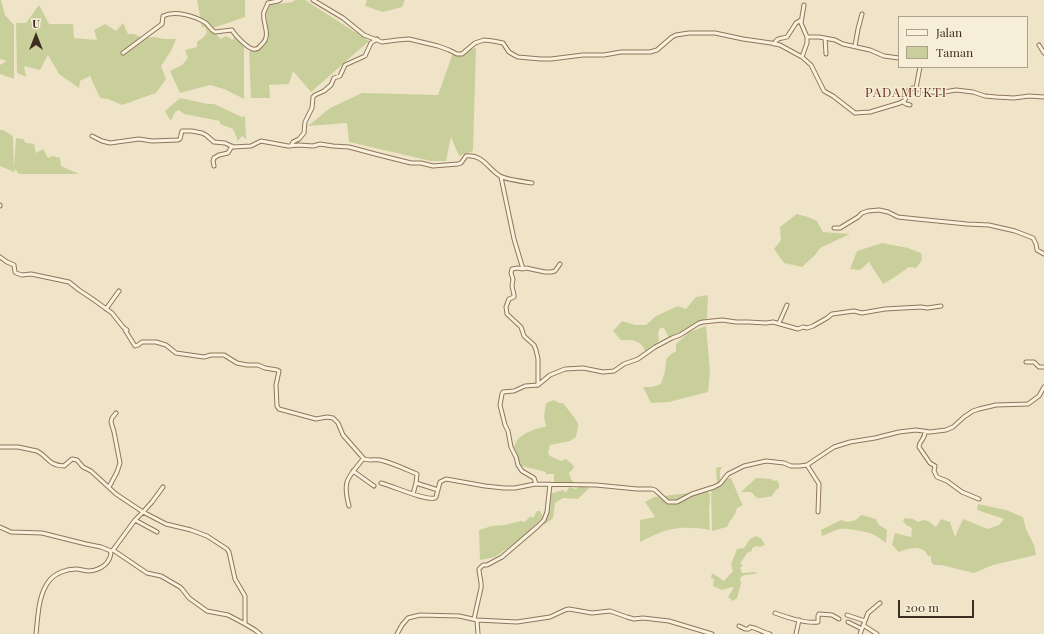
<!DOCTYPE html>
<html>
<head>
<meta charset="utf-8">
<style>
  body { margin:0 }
  #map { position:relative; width:1044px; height:634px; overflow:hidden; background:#f0e4c8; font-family:"Playfair Display",serif }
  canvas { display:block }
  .legend { position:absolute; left:898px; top:16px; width:130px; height:52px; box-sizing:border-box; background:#f7eed8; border:1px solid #ada18e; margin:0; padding:5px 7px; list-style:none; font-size:12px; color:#3d2e20 }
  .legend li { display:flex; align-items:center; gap:8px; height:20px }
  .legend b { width:20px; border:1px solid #ada18e }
  .north { position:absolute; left:16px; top:16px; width:40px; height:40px; -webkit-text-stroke:3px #f7eed8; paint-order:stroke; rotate:0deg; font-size:11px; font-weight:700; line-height:16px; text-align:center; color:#3d2e20 }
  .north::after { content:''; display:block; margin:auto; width:14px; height:18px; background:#3d2e20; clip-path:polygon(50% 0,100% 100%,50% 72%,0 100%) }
  .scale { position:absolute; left:898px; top:600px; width:76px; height:18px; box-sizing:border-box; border:2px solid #3d2e20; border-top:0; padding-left:5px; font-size:12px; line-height:14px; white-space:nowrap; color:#3d2e20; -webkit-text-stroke:3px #f7eed8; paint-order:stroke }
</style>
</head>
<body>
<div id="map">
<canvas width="1044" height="634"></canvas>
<ul class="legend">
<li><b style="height:5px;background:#faf1dc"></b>Jalan</li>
<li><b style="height:11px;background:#c9cf9b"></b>Taman</li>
</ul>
<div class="north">U</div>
<div class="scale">200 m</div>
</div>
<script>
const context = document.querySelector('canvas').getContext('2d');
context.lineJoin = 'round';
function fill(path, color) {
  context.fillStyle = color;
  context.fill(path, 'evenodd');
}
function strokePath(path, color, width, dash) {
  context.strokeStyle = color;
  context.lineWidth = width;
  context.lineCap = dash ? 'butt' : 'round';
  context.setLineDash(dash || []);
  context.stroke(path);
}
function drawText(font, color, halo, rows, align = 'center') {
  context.font = font + ' "Playfair Display",serif';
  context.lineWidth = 3;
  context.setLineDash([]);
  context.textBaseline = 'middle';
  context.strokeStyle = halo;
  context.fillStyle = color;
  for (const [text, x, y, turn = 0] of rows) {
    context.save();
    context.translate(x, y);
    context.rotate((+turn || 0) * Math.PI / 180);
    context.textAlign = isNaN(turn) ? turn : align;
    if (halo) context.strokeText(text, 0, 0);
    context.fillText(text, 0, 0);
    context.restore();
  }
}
fill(new Path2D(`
  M 0,0 L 1,0 L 5,15 L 14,25 L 14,79 L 0,74 L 0,65 L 7,61 L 0,59 Z
  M 197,0 L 245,0 L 245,17 L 213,28 L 207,28 L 217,35 L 221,39 L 226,36 L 233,40 L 234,36 L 244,47 L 244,99 L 224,89 L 210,85 L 180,93 L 170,71 L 182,65 L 188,58 L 185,50 L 197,47 L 197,42 L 204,37 L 207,32 L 205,27 L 202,27 Z
  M 295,0 L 305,0 L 369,41 L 311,92 L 293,71 L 289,84 L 269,85 L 270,98 L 251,98 L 249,51 L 258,50 L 269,39 L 266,13 L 269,5 L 293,2 Z
  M 367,0 L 405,0 L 402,7 L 383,12 L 365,6 Z
  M 39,5 L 49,24 L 73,24 L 74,38 L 97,40 L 94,30 L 105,24 L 116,31 L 123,23 L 128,34 L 134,34 L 142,38 L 155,37 L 163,39 L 176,39 L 171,51 L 161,66 L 166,79 L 156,93 L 122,105 L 108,99 L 100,98 L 90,76 L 80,81 L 79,88 L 59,74 L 48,55 L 40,70 L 24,66 L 26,77 L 17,73 L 16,23 L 26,23 Z
  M 476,48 L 473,151 L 459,156 L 451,137 L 446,161 L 431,161 L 349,142 L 347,123 L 308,126 L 330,108 L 362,93 L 438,95 L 453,53 Z
  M 180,98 L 208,104 L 214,104 L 242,117 L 245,116 L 246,139 L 242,136 L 238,141 L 233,129 L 220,124 L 220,121 L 184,114 L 179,110 L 175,112 L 172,119 L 170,120 L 165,111 Z
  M 0,130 L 3,130 L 13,136 L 14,168 L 16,138 L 23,139 L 26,143 L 34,144 L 36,153 L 43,149 L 48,158 L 53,156 L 60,158 L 61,166 L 79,174 L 19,174 L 15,169 L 14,172 L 0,166 Z
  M 797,214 L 808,217 L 817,221 L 823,232 L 850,234 L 820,248 L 815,255 L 802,267 L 784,263 L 774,249 L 781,240 L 780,227 Z
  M 882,243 L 908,248 L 921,253 L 922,260 L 916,268 L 909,267 L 895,277 L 883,284 L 869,262 L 860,270 L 850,269 L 857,251 Z
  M 708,295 L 707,318 L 669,338 L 664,328 L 660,328 L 658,333 L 659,341 L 645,351 C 641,339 631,340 621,340 L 613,331 L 622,321 L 635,325 L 646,325 L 656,316 L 678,306 L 686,309 L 696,297 Z
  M 706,326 L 710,371 L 708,392 L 669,402 L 651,403 L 643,387 L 652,387 L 661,384 C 662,380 664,375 665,371 C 667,359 664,358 676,351 L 676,344 L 689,332 Z
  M 554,400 L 559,403 L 563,403 C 565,406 578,421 578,424 C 579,428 576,433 576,437 L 570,441 L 550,445 L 548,453 L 550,456 L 561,461 L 566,459 L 574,466 L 573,469 L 569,473 L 571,479 L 575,484 L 554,483 L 554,474 L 546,474 L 546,472 L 518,465 L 513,448 C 515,445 516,441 518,439 C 524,433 538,427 546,427 L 544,416 L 546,403 Z
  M 719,467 L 722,467 L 720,471 L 720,479 L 731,478 C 735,487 738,496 743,505 L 737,508 C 735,518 730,519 727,527 C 721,528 717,530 712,531 L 711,486 L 717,485 L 716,468 Z
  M 756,478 L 771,479 L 774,481 L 777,480 L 779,485 L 779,488 L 776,490 L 771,497 C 766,496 760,500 756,497 C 754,495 753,494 751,492 L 741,492 Z
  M 580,485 L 589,488 L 578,499 L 563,498 L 555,503 L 553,518 L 544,525 L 550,494 L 563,490 L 566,493 L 569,487 L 576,489 Z
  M 708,491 L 710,495 L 709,513 L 710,530 C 693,527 674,526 657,534 C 651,536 646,539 640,542 L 640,520 L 655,517 L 645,502 L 654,497 Z
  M 978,504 L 1006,510 L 1023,517 L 1026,529 L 1034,545 L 1036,555 L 993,565 L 974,573 L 941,565 L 934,565 L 931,562 L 931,556 L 928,556 C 923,544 909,548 899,552 L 892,545 L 895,533 L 911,537 L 912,528 L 906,525 L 903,521 L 905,518 L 913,519 L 918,522 L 923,520 L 928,521 L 936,527 L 941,519 L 950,522 L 955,537 L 963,519 L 988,529 L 999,525 L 1004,519 L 977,510 Z
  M 537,511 L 540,511 L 543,517 L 520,539 L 495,557 L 480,560 L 479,530 L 492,526 L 505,525 L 521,521 L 525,522 L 530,516 L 533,518 Z
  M 862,515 L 876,519 L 878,524 L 887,530 L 886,543 C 882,540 877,536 872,534 C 868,532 845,528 840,529 C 834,530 828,534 822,536 L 821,530 L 841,520 L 847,522 L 856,520 L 859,517 Z
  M 756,536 L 761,538 L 765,545 L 760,547 L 757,546 L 752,548 L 752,551 L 747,553 L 740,564 L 743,565 L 740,568 L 742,573 L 756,572 L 757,573 C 751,576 745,573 740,578 L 741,583 L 737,598 L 733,601 L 728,597 L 734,587 L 732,587 L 722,590 L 713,586 L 714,579 L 711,578 L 712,573 L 724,581 L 733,571 L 731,564 L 737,549 L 744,548 L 750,539 Z`), '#c9cf9b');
const minor = new Path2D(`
  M 313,0 L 343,18 L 364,35 L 382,42 L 397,40 L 409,39 L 438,46 L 449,50 L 457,54 L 462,54 L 475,43 L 484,40 L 493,41 L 503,43 L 509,52 L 514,55 L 518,57 L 541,59 L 551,59 L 583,55 L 604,55 L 621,52 L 650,52 L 657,50 L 672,37 L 676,35 L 689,33 L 715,33 L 743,39 L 771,43 L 780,45 L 802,57 L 811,65 L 824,91 L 833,96 L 855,113 L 870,112 L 900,103 L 905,100 L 908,91 L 912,88 L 938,93 L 956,90 L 973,92 L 985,96 L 996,97 L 1014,98 L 1029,96 L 1044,97
  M 807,37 L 819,37 L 835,40 L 843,44 L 870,50 L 884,56 L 899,58
  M 825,38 L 826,54
  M 774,44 C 777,37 781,39 787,37 L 796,23 L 801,20
  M 1039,45 L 1044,53
  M 855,46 L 858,29 L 862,14
  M 123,53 L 162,24 L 163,16 C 175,10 195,16 206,23 C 209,26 211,30 215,32 L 232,30 C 235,35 247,48 253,49 C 257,50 259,48 261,45 C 273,35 261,22 264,12 C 265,9 267,6 268,3 L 278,1 L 280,0
  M 802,57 L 807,43 L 807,37 L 801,23 L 804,5
  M 916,88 L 920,67
  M 903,102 L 906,104 L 910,105
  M 92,136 L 102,141 L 110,143 L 139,139 L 152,141 L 178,140 L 180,139 L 182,131 L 192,131 L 202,133 L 206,135 L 214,142 L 225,143 L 233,147 L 251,146 L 261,141 L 288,146 L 299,145 L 313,146 L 320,144 L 333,146 L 349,147 L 379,155 L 411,163 L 421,163 L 433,166 L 458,164 L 461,163 L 466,156 C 483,154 488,169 500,176 C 505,179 525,182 532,183
  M 291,146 L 293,142 L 299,139 L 304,133 L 305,122 L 312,108 L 313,97 L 315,95 L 324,91 L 331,85 L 334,78 L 340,76 L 345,65 L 365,56 L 371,43 L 377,39
  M 214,166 L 213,161 L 214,158 L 219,155 L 228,153 L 232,146
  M 501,177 L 514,239 L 523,269
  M 0,206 L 0,205
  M 834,228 L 840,228 L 858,217 L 862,213 L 868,211 L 879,210 L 888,212 L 898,217 L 917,219 L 967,224 L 989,225 L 1015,231 L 1033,238 L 1036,244 L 1037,250 L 1044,254
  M 0,257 L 7,262 L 14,265 L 15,272 L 16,273 L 22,275 L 31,274 L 69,282 L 79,290 L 94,300 L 112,313 L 123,327 L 127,330
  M 106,309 L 119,291
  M 779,323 L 787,305
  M 125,330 L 135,346 L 138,345 L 142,342 L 156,342 L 166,345 L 176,353 L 204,357 L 211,355 L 224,355 L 237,363 L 247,365 L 258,365 L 265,368 L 277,370 L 279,371 L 276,385 L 277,406 L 279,409 L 316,419 L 327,417 L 333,418 L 338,423 L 343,435 L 364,459 C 369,461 375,459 380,460 C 393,463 405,469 417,474 L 416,483 L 438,490
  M 1026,362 L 1034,362 L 1039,367 L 1044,367
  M 538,385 L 550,375 L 565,369 L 583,368 L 603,372 L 614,371 L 624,364 L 638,359 L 655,347 L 672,338 L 680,335 L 699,323 L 703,322 L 722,320 L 736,322 L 748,322 L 766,323 L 773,322 L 798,329 L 803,327 L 807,328 L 813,326 L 827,318 L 832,314 L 854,311 L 862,313 L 885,309 L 921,307 L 927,308 L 941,306
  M 925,431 C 925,441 919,440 919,447 L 930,463 L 935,466 L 934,471 L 937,477 L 947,481 L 962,492 L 979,499
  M 0,447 L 18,447 L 37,451 C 49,457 47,465 64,466 L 72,459 L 77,460 L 83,467 L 91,471 L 116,494 L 143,512 L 152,502 L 163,487
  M 807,465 L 819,484 L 818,512
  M 353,471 L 374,486
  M 381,483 C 393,486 425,501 435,498 L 436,497 L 440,482 L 446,479 L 485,486 L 504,488 L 515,488 L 535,484 L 596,485 L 637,489 L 652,489 L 655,490 L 668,502 L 677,502 L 692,494 L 714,487 L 720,484 L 728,474 L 744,466 L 766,461 L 784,463 L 791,466 L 800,466 L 807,465 L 834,447 L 850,442 L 875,438 L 899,432 L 916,430 L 930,432 L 946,430 L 953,427 L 964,417 L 973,411 L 979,409 L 996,405 L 1028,404 L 1039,396 L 1044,387
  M 536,484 L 534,478 L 522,471 L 518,465 L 516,457 L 511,447 L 508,431 L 505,425 L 500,405 L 502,394 L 503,392 L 514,391 L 525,386 L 538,385 L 538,359 L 536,350 L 534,345 L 524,336 L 521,327 L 507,314 L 506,307 L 509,299 L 514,297 L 514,295 L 512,286 L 513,279 L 511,273 L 512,269 L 518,268 L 523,269 L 526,268 L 545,272 L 551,272 L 555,271 L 560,264
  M 109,487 L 117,472 L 120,463 L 114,432 L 111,422 L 112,418 L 116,413
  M 413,494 L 416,483
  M 349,506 C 342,480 348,478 363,459
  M 135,520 L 157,532
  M 0,527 L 11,532 L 42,533 L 86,544 L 101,547 L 111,551 L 113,550 L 135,520 L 143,512 L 166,524 L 191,530 L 207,536 L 227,549 L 229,552 L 235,579 L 245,596 L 245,624 L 255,630 L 260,634
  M 113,550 L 147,573 L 161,576 L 180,587 L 182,589 L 189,598 L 207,611 L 228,615 L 245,624
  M 775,613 C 786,617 807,624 818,622 L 818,616 L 819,614 L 832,615 L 839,619
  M 847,615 L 865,621
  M 474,619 L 481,588 C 482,582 479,575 479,569 L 483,565 L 487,565 L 502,557 L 538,526 L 544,520 L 547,512 L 550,484
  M 477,620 L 478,634
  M 848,622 L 862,629
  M 863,625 L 877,634
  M 739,626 L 745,629 L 749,629 L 750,627 C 758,628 763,633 770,634
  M 36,634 C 38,617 38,595 49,581 C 55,573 67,569 76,569 C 80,569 85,571 89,571 C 101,570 111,563 111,551
  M 397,634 L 402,625 L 408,618 L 420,615 L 459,616 L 477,620 L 517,622 L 550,617 L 565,610 L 569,609 L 592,613 L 610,611 L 627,617 L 634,619 L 643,618 L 669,621 L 712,634
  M 796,634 L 799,620
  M 860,634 L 868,613 L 880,603`);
strokePath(minor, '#8d765c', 5);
strokePath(minor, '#faf1dc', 3);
context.letterSpacing = '1px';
drawText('13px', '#6b2e1e', '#f7eed8', [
  ["PADAMUKTI",906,93]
]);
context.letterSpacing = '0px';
</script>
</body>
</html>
